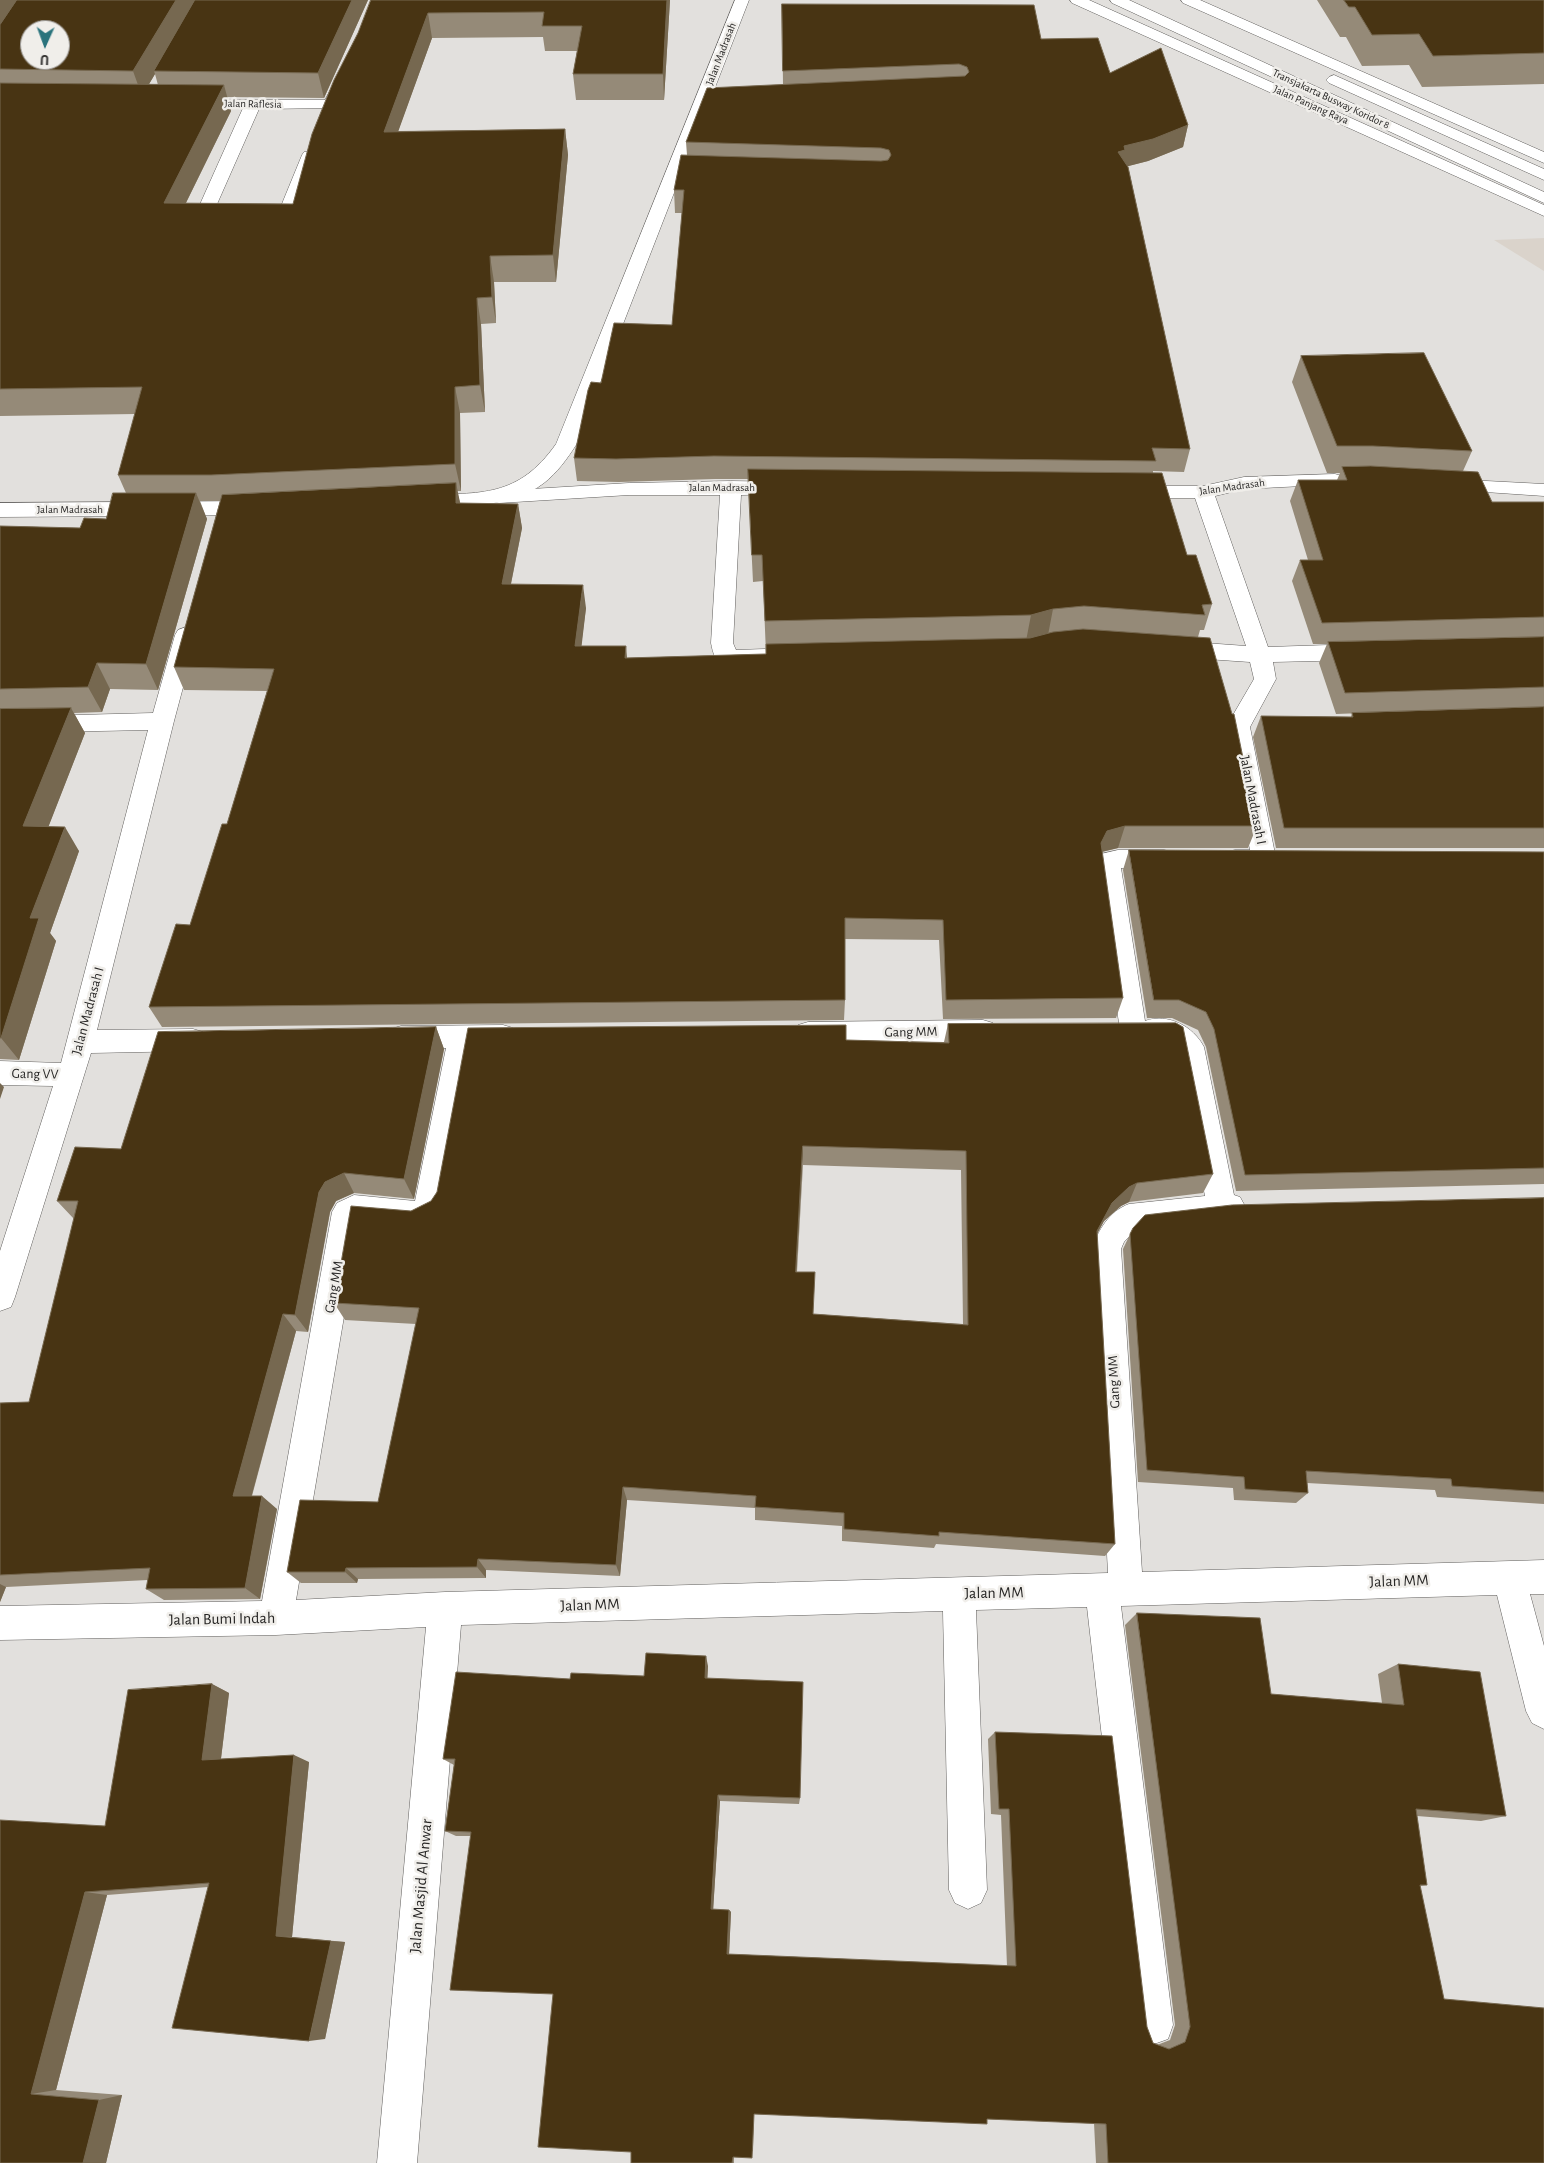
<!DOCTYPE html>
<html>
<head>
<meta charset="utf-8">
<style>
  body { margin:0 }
  #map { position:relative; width:1544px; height:2163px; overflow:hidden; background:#e2e0dd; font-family:"Alegreya Sans",sans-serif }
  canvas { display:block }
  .north { position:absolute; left:20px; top:20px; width:50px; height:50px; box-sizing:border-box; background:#f0eeea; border:1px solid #a09e9c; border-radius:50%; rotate:182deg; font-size:14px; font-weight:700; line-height:20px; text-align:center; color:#282726 }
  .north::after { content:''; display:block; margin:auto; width:18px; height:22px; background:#2a737c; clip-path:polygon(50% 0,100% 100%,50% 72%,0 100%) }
</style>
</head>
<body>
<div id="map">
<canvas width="1544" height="2163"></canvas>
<div class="north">U</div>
</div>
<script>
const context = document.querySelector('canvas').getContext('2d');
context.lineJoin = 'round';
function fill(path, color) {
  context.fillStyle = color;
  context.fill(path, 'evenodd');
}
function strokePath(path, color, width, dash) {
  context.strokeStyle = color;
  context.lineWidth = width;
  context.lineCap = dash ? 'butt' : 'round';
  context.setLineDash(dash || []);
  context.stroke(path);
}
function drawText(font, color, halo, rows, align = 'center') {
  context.font = font + ' "Alegreya Sans",sans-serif';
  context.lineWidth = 5;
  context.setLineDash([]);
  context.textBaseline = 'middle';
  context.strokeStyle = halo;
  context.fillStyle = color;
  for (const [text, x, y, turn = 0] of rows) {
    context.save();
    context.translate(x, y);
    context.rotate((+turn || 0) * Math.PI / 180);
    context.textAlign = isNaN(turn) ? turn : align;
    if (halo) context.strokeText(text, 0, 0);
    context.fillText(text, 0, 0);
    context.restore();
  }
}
fill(new Path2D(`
  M 1544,238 L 1544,271 L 1494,240 Z`), '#dad3cb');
const lane = new Path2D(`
  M 1110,0 L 1129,0 L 1544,192 L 1544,203 L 1112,3 Z
  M 1334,75 L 1544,169 L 1544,180 L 1329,83 L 1326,80 L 1329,77 Z`);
const street = new Path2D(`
  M 344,72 L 349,74 L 352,77 L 336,108 L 259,109 L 214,211 L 279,211 L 302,155 L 304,152 L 316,152 L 318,155 L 293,217 L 284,221 L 214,221 L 201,218 L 197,211 L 243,108 L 192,108 L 186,106 L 184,103 L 186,100 L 325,100 L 339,74 Z
  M 1335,474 L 1342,476 L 1345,480 L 1342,484 L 1244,489 L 1215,496 L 1268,647 L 1359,644 L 1367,647 L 1370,652 L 1367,657 L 1359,660 L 1273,662 L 1276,679 L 1250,727 L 1276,859 L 1273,866 C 1258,870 1241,870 1226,866 L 1223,859 L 1226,852 L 1235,850 L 1250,850 L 1226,727 L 1254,679 L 1250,662 L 1177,657 L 1169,654 L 1166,649 L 1169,644 L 1177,641 L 1246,646 L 1195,498 L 1129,498 L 1122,497 L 1119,492 L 1122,487 L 1129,486 L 1203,486 L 1244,477 Z
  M 1448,479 L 1544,484 L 1544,496 L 1441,489 L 1438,485 L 1441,481 Z
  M 731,481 L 786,482 L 793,483 L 796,488 L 793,493 L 786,494 L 741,495 L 733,643 L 736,650 L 765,649 L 773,652 L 776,657 L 773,662 C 759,667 727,671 716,658 C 713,654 712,648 711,643 L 720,495 L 629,495 L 499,503 L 492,502 L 489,497 L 492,492 L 499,491 L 629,483 Z
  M 186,627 L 194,630 L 197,635 L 174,721 L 97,1030 L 193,1029 L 203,1032 L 206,1040 L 203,1048 L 193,1051 L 91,1053 L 15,1297 L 11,1307 L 0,1311 L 0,1251 L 53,1086 L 0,1085 L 0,1061 L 61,1063 L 148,730 L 0,733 L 0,717 L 153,713 L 175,635 L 178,630 Z
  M 1118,850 L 1164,850 L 1173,852 L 1176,859 L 1173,866 L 1164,868 L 1121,868 L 1145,1021 C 1168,1013 1193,1026 1204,1047 L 1234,1195 L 1240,1197 L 1245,1206 L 1240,1215 L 1230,1219 L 1136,1229 L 1124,1242 L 1121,1249 L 1142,1572 L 1544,1560 L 1544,1594 L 1530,1594 L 1544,1646 L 1544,1729 L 1532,1723 L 1526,1711 L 1497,1595 L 1121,1606 L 1173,2025 L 1168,2039 L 1154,2044 L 1140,2039 L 1135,2025 L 1087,1607 L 976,1610 L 987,1890 L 981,1903 L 968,1909 L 955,1903 L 949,1890 L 943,1611 L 461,1625 L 417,2163 L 377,2163 L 426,1627 L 276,1635 L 0,1640 L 0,1606 L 262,1601 L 332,1212 L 337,1203 L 354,1195 L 415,1201 L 446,1048 L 401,1048 L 391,1045 L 388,1037 L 391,1029 L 401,1026 L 503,1025 L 513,1028 L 516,1036 L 513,1044 L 503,1047 L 473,1047 L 443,1210 L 438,1219 L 420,1227 L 360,1222 L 296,1600 L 445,1592 L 1108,1573 L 1091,1249 C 1100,1229 1108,1212 1129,1204 L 1205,1196 L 1177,1050 L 1168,1043 L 1142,1038 L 1133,1041 L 1123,1038 L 1120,1030 L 1096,865 L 1101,854 Z
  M 983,1020 L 993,1023 L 996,1031 L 993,1039 L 983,1042 L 808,1044 L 798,1041 L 795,1033 L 798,1025 L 808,1022 Z`);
const secondary = new Path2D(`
  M 735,0 L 749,0 L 576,445 C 567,459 557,473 544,483 C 510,509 461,506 421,507 L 414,506 L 411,501 L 414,496 L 421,495 C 481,493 518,498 556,444 Z
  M 256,501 L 263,503 L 266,508 L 263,513 L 256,515 L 0,517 L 0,503 Z`);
const primary = new Path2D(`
  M 1070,0 L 1089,0 L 1544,205 L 1544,216 L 1072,3 Z
  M 1181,0 L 1200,0 L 1544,152 L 1544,163 L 1183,3 Z`);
strokePath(lane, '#615f5d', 1);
strokePath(street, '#615f5d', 1);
strokePath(secondary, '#615f5d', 1);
strokePath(primary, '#615f5d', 1);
fill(lane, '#fff');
fill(street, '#fff');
fill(secondary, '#fff');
fill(primary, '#fff');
fill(new Path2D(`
  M 0,0 L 368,0 L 324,98 L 227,97 L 231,111 L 186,203 L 293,204 L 371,0 L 670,0 L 664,100 L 576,100 L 573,74 L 577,51 L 545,51 L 543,37 L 432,38 L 398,131 L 565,129 L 568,155 L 556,282 L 494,282 L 496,323 L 481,324 L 485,412 L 460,413 L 461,491 L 457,491 L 460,503 L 518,504 L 522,528 L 511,584 L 586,608 L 581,646 L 627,658 L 766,654 L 763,581 L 753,582 L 748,479 L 715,479 L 619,482 L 577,481 L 574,458 L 601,383 L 672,325 L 682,213 L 675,213 L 674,190 L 687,155 L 686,142 L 783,85 L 782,4 L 1041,39 L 1110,73 L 1188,125 L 1183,147 L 1148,161 L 1128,166 L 1190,449 L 1184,472 L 1153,471 L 1153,473 L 1187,555 L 1212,604 L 1204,630 L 1200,630 L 1198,637 L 1257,826 L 1248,848 L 1118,848 L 1102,852 L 1123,998 L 1116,1018 L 943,1019 L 939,940 L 845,939 L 845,1000 L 844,1020 L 162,1027 L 149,1007 L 190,925 L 227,824 L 267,691 L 184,690 L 174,667 L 220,501 L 200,501 L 207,519 L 158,690 L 110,689 L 102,712 L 74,713 L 85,733 L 48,827 L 79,851 L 50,933 L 56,941 L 19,1060 L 0,1059 L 0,526 L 80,528 L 106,519 L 126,493 L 118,475 L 135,414 L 0,416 ZM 155,74 L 158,85 L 149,84 Z
  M 1317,0 L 1544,0 L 1544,84 L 1422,87 L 1409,65 L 1362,66 L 1346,37 L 1340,37 Z
  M 1301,356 L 1472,451 L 1463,471 L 1492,502 L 1544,502 L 1544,848 L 1276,848 L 1253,737 L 1261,716 L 1351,717 L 1352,713 L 1363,713 L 1336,714 L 1319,663 L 1327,644 L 1313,644 L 1292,581 L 1300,560 L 1308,560 L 1290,501 L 1298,480 L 1337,480 L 1340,473 L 1327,473 L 1292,382 Z
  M 1129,850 L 1544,852 L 1544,1184 L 1236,1191 L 1206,1047 L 1198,1030 L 1172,1018 L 1147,1018 L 1123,870 Z
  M 948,1024 L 1213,1174 L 1203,1193 L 1129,1202 L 1121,1206 L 1104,1221 L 1097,1234 L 1115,1544 L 1105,1556 L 936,1544 L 934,1548 L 842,1541 L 842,1526 L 755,1520 L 755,1508 L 627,1500 L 620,1576 L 486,1570 L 486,1578 L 358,1579 L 357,1583 L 301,1583 L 287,1572 L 378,1502 L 416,1324 L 345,1320 L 334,1303 L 411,1211 L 846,1040 L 944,1042 ZM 803,1165 L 961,1170 L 963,1324 L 813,1314 L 797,1272 Z
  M 436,1027 L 444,1049 L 414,1199 L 354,1193 L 336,1201 L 330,1212 L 308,1332 L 296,1331 L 252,1496 L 277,1509 L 260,1599 L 164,1600 L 146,1589 L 148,1580 L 6,1587 L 0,1602 L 0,1403 L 29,1402 L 74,1219 L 57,1201 L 121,1149 Z
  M 1544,1198 L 1544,1504 L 1437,1497 L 1435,1490 L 1307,1483 L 1308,1493 L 1296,1503 L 1234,1500 L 1233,1488 L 1138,1482 L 1123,1249 L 1133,1228 Z
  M 1137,1613 L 1271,1694 L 1382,1703 L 1378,1674 L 1398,1664 L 1506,1816 L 1481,1821 L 1417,1816 L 1427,1885 L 1420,1886 L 1444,1999 L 1544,2163 L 1096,2163 L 1094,2123 L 987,2119 L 754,2114 L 753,2151 L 734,2157 L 734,2163 L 631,2163 L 631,2152 L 553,1994 L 470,1836 L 456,1836 L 445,1831 L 454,1765 L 443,1759 L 570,1679 L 644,1676 L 708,1666 L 707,1678 L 800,1798 L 799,1804 L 720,1801 L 713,1910 L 729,1910 L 731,1912 L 729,1954 L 1007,1966 L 1001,1815 L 991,1814 L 988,1739 L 995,1732 L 1147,2027 L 1153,2043 L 1157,2045 L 1170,2040 L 1175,2025 L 1125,1625 Z
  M 212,1684 L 229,1693 L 221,1759 L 309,1762 L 292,1937 L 345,1942 L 325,2039 L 208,1887 L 107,1895 L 56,2090 L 122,2095 L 106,2163 L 0,2163 L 105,1826 Z`), '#958a78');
fill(new Path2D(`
  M 0,0 L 26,0 L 0,37 Z
  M 176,0 L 198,0 L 154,71 L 155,74 L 142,96 L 133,71 Z
  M 352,0 L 368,0 L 324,98 L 318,73 Z
  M 667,0 L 670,0 L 664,100 L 663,74 Z
  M 428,13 L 432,38 L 389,157 L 384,132 Z
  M 224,85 L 231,111 L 173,229 L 164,203 Z
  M 1188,125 L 1183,147 L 1148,161 L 1121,168 L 1118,152 L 1124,146 Z
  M 565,129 L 568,155 L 556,282 L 553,255 Z
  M 490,256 L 494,282 L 496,323 L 492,297 Z
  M 477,298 L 481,324 L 485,412 L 480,385 Z
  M 455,387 L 460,413 L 461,491 L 455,464 Z
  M 456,483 L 461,507 L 456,503 Z
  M 196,493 L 207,519 L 158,690 L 146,664 Z
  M 518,504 L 522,528 L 506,608 L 502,584 Z
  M 583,585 L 586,608 L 579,668 L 575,646 Z
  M 1053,609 L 1048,635 L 1026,641 L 1031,615 Z
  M 626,646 L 628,669 L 625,658 Z
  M 97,663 L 110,689 L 102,712 L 88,687 Z
  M 71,708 L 85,733 L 39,851 L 23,826 Z
  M 1125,826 L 1118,848 L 1101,852 L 1101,843 L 1107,831 Z
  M 65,827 L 79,851 L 50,933 L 56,941 L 19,1060 L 1,1038 L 30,918 Z
  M 436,1027 L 444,1049 L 414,1199 L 404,1179 Z
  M 0,1083 L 4,1087 L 0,1099 Z
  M 344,1173 L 354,1193 L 336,1201 L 330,1212 L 308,1332 L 295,1315 L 319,1192 L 325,1182 Z
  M 1137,1183 L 1129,1202 L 1121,1206 L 1104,1221 L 1089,1249 L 1097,1231 L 1112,1203 L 1129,1187 Z
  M 283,1314 L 296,1331 L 248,1509 L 233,1496 Z
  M 623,1487 L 627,1500 L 620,1576 L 616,1565 Z
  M 262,1496 L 277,1509 L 260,1599 L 245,1588 Z
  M 478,1559 L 486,1570 L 486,1578 L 477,1567 Z
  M 346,1568 L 358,1579 L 357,1583 L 345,1572 Z
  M 0,1584 L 6,1587 L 0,1602 Z
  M 706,1656 L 708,1666 L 707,1688 L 705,1678 Z
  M 212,1684 L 229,1693 L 220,1766 L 202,1760 Z
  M 294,1755 L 309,1762 L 292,1937 L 276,1936 Z
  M 718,1795 L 720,1801 L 713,1912 L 711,1909 Z
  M 85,1892 L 107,1895 L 56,2090 L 31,2094 Z
  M 729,1910 L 731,1912 L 729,1955 L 727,1954 Z
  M 331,1941 L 345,1942 L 325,2039 L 309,2041 Z
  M 122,2095 L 106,2163 L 83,2163 L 99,2100 Z`), '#766850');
const building = new Path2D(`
  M 17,0 L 176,0 L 133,71 L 0,69 L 0,25 ZM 30,30 L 60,30 L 60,60 L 30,60 Z
  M 195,0 L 352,0 L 318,73 L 154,71 Z
  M 371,0 L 667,0 L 663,74 L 573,74 L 582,26 L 542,26 L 544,12 L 428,13 L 384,132 L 565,129 L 553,255 L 490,256 L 492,297 L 477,298 L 480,385 L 455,387 L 455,464 L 211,475 L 118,475 L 142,387 L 0,389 L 0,83 L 224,85 L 164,203 L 293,204 L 312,134 L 334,80 L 358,33 Z
  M 1344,0 L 1544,0 L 1544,53 L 1433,56 L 1419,34 L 1372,35 L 1355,7 L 1349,7 Z
  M 782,4 L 1034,5 L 1041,39 L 1098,38 L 1110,73 L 1161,48 L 1188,125 L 1153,139 L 1124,146 L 1125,150 L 1118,152 L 1128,167 L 1190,449 L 1152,448 L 1156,461 L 714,456 L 616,459 L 574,458 L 588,390 L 591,382 L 601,383 L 614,323 L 672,325 L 684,190 L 674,190 L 681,155 L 881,161 L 888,160 L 891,155 L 889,150 L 881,148 L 686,142 L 707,88 L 965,76 L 969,72 L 967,67 L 959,64 L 783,71 Z
  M 1424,353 L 1472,451 L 1373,446 L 1337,446 L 1301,356 Z
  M 1371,466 L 1478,472 L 1492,502 L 1544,502 L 1544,617 L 1322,623 L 1300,560 L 1323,560 L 1298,480 L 1347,480 L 1342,467 Z
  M 748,469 L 1162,473 L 1187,555 L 1196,555 L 1212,604 L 1202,605 L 1205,615 L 1084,606 L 1053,609 L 1031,615 L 765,621 L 762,555 L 752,555 Z
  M 456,483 L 456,503 L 518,504 L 502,584 L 583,585 L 575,646 L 626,646 L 625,658 L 766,654 L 766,644 L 1030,638 L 1053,632 L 1083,629 L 1210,638 L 1232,714 L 1234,714 L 1257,826 L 1125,826 L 1107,831 L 1101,843 L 1123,998 L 946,1000 L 943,920 L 845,918 L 845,1000 L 149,1007 L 176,924 L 190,925 L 222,824 L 227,824 L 274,669 L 174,667 L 222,495 Z
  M 113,493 L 196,493 L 146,664 L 97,663 L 88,687 L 0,689 L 0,526 L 80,528 L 84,518 L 106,519 Z
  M 1544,637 L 1544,687 L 1345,693 L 1328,642 Z
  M 1544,707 L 1544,828 L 1284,828 L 1261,716 L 1353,717 L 1352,713 Z
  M 71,708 L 23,826 L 65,827 L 30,918 L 39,918 L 1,1038 L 0,1038 L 0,709 Z
  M 1129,850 L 1544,852 L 1544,1168 L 1245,1175 L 1214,1029 L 1206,1012 L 1179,1000 L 1154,1000 Z
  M 1176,1023 L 1183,1027 L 1213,1174 L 1137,1183 L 1129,1187 L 1112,1203 L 1097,1231 L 1115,1544 L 939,1532 L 939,1536 L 844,1529 L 844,1513 L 755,1507 L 756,1496 L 623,1487 L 616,1565 L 478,1559 L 477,1567 L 346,1568 L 345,1572 L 287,1572 L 300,1500 L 378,1502 L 419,1308 L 334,1303 L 351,1206 L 411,1211 L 431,1201 L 437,1192 L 468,1028 L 846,1025 L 846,1040 L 949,1043 L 948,1024 ZM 803,1146 L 966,1151 L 968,1325 L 813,1314 L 815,1272 L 796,1272 Z
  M 436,1027 L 404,1179 L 344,1173 L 325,1182 L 319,1192 L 295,1315 L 283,1314 L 233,1496 L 262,1496 L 245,1588 L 146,1589 L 150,1568 L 0,1575 L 0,1403 L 29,1402 L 78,1201 L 57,1201 L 75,1147 L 121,1149 L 158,1032 Z
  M 1544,1198 L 1544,1492 L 1452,1486 L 1451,1479 L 1306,1471 L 1308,1493 L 1245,1489 L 1244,1477 L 1147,1470 L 1130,1234 L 1133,1228 L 1145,1215 L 1232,1205 Z
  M 1137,1613 L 1260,1618 L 1271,1694 L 1404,1705 L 1398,1664 L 1480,1672 L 1506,1816 L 1416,1809 L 1427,1885 L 1420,1885 L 1444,1999 L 1544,2008 L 1544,2163 L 1108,2163 L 1106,2124 L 987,2119 L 987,2124 L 754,2114 L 752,2158 L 733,2157 L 732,2163 L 631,2163 L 631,2152 L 538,2147 L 553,1994 L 450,1990 L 471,1832 L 445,1831 L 455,1759 L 443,1759 L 456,1672 L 570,1679 L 571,1673 L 644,1676 L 646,1653 L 706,1656 L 705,1678 L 803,1682 L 800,1798 L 718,1795 L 711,1909 L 729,1910 L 727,1954 L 1016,1966 L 1009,1809 L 999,1809 L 995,1732 L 1112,1736 L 1147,2027 L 1153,2043 L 1169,2049 L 1185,2042 L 1190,2027 Z
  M 212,1684 L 202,1760 L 294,1755 L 276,1936 L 331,1941 L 309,2041 L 172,2028 L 209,1883 L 85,1892 L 31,2094 L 99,2100 L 83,2163 L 0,2163 L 0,1820 L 105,1826 L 128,1690 Z`);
fill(building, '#483413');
strokePath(building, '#766850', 1);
drawText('11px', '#282726', '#f0eeea', [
  ["Jalan Madrasah",721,54,-69],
  ["Transjakarta Busway Koridor 8",1331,99,25],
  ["Jalan Raflesia",253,104,1],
  ["Jalan Panjang Raya",1311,105,24],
  ["Jalan Madrasah",1232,487,-8],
  ["Jalan Madrasah",722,488],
  ["Jalan Madrasah",70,510]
]);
drawText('14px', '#282726', '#f0eeea', [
  ["Jalan Madrasah I",1253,800,79],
  ["Jalan Madrasah I",88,1011,-75],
  ["Gang MM",911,1032,-1],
  ["Gang VV",35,1074,1],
  ["Gang MM",334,1287,-80],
  ["Gang MM",1114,1382,-93]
]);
drawText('16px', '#282726', '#f0eeea', [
  ["Jalan MM",1399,1581,-2],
  ["Jalan MM",994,1593,-1],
  ["Jalan MM",590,1605,-2],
  ["Jalan Bumi Indah",222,1619,-1],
  ["Jalan Masjid Al Anwar",421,1886,-85]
]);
</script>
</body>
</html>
